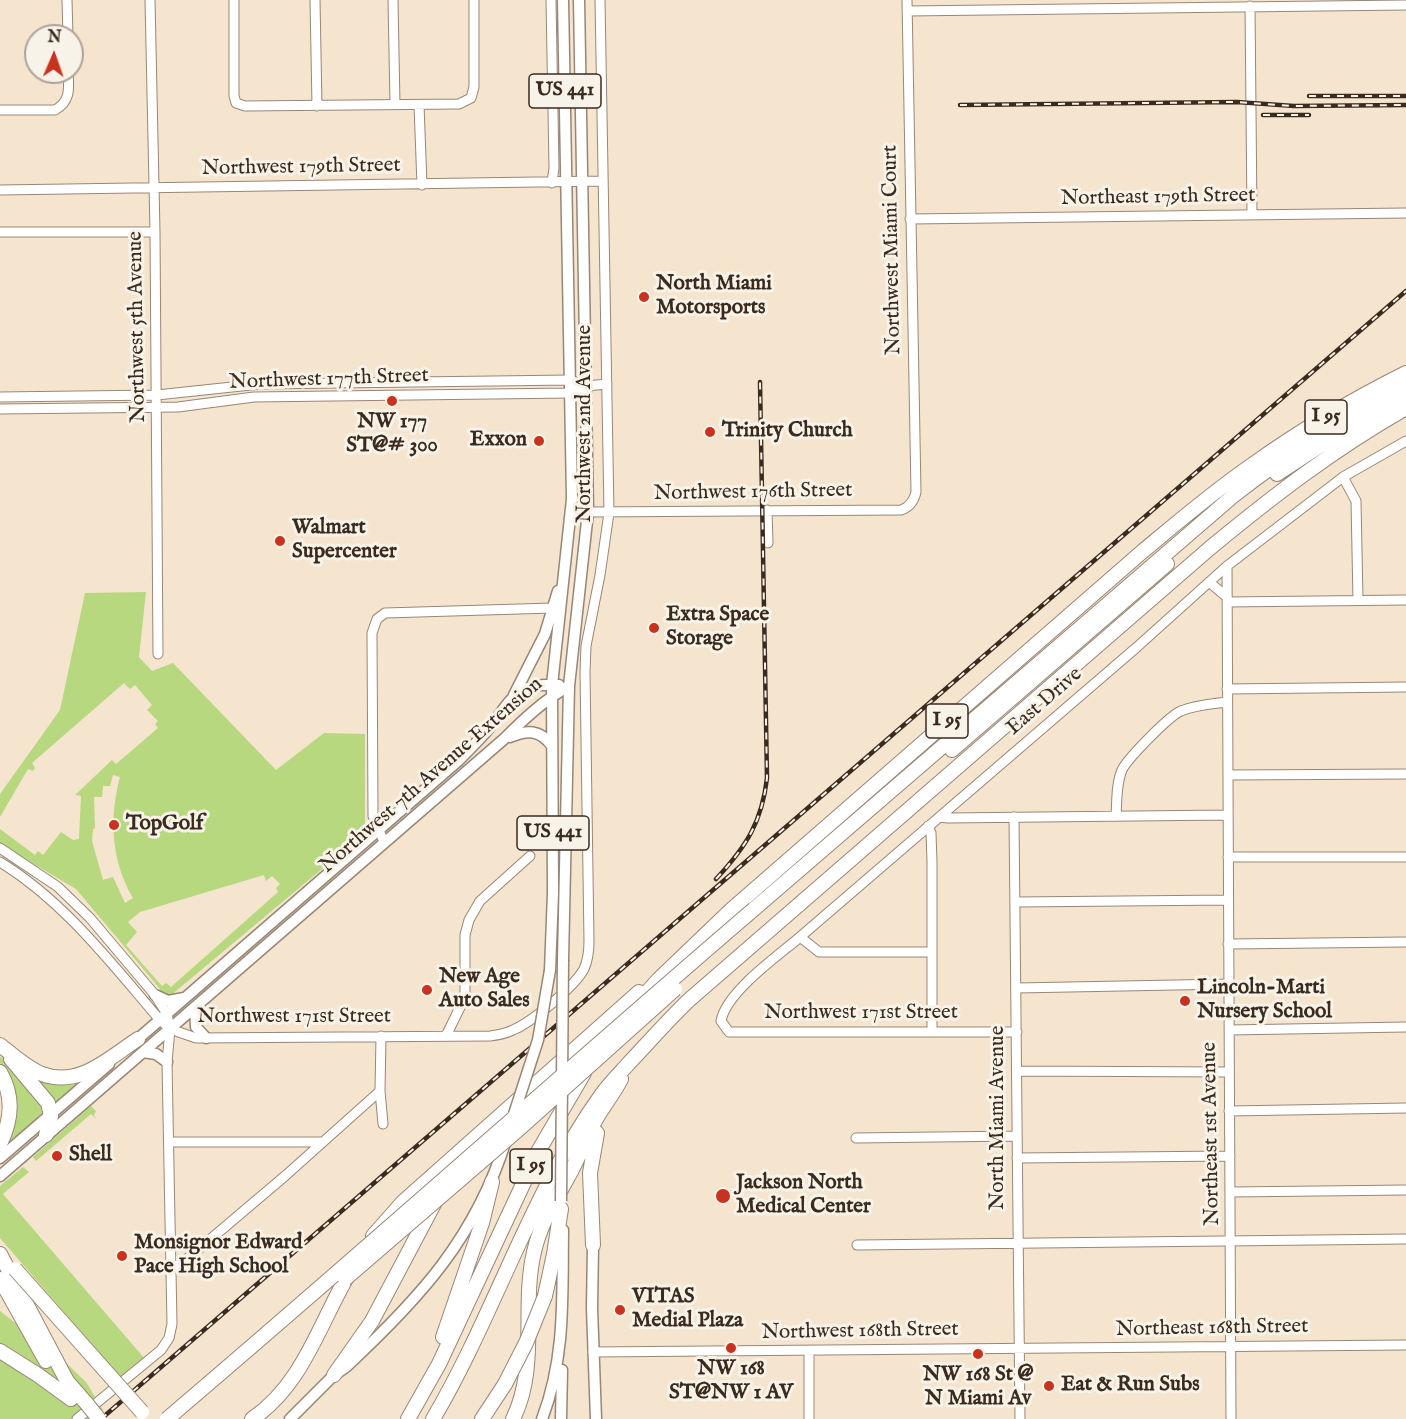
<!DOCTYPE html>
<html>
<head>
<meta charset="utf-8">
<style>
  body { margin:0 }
  #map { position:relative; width:1406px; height:1419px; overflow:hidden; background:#f5e4ce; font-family:"IM FELL English",serif }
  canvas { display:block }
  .north { position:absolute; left:24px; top:24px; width:60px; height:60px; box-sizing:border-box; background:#f7f3e8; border:2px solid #aca397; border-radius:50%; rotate:2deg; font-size:16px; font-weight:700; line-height:24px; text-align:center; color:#3b2a1e }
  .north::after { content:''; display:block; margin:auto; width:21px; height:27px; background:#c8321e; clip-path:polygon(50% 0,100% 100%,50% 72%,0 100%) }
</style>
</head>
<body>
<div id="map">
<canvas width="1406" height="1419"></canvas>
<div class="north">N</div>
</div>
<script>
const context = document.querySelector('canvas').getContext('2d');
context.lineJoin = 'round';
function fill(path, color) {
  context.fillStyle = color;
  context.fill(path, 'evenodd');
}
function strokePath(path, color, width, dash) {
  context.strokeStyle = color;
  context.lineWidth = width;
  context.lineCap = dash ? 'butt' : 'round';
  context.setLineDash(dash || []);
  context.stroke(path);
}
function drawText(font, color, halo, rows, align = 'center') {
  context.font = font + ' "IM FELL English",serif';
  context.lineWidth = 6;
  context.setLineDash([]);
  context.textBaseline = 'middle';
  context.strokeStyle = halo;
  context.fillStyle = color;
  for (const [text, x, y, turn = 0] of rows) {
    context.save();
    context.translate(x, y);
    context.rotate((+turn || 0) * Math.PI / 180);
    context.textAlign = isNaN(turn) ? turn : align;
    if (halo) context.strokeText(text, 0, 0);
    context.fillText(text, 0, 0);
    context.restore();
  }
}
fill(new Path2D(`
  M 146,592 L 139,657 L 152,671 L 173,663 L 276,770 L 324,733 L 365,734 L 365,833 L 170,996 L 159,993 L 160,989 L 76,889 L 0,844 L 0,829 L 35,855 L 38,851 L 43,855 L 61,832 L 73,840 L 79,839 L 81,796 L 75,795 L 112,760 L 116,764 L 158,728 L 155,724 L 158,721 L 147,710 L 152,705 L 135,685 L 130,689 L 124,683 L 32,763 L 35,768 L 33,771 L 28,769 L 0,817 L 0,794 L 60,710 L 85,593 ZM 113,775 L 120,777 C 109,818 111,861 133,898 L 125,903 L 113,877 L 103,880 L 92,841 L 93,829 L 95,828 L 94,797 L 102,797 L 103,786 L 110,786 ZM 264,875 L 266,881 L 272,876 L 280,884 L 276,888 L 278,892 L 171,987 L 166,983 L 162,986 L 126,945 L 137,932 L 128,922 L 140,912 Z
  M 0,1057 L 6,1060 L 46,1109 L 4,1151 C 7,1141 13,1130 15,1120 C 18,1100 14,1078 0,1063 Z
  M 23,1067 L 76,1082 L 79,1084 L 55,1103 Z
  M 91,1106 L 96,1111 L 94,1115 L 96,1119 L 91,1114 L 36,1161 L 33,1157 Z
  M 23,1167 L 29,1172 L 3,1194 L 145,1359 L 120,1377 L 0,1238 L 0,1186 Z
  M 0,1311 L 64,1361 L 86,1382 L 103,1410 L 92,1419 L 0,1419 Z`), '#b8d87f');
const minor = new Path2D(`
  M 67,0 L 68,36
  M 150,0 L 155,232 L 158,654
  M 234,0 L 234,96 L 236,103 L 245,106 L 459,104 L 471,98 L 474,87 L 474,0
  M 315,0 L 317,106
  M 393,0 L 395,104
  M 551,0 L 554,168 L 552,183
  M 1250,6 L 1252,215
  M 907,11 L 1406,5
  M 419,105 L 422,185
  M 0,110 L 55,110 C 71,101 69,88 68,72
  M 0,190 L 603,181
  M 910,219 L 1406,213
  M 0,232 L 155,232
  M 0,397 L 157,395 L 260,384 L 570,380 L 586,386
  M 0,409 L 178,407 L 254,397 L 570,393 L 586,386 L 607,384
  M 1343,477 L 1356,501 L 1358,600
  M 767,510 L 768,543
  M 588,512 L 901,510 C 910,507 914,501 916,492 L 907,0
  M 1227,566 L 1231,1419
  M 1209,582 L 1227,597
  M 1227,602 L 1406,600
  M 1227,689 L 1406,687
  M 1228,775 L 1406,774
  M 1116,816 C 1117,802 1116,784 1122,770 C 1127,759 1170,715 1181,711 C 1195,705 1212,704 1227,702
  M 939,817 L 948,818 L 1228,815
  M 1014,817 L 1020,1419
  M 928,826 L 931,833 L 932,862 L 932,1032
  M 384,842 L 373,816 L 372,633 L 377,619 L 385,613 L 553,608
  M 0,848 L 58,887 L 90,918 L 155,995 L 167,1014 L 170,1029 L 167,1062 L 172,1324 L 169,1338 L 161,1350 L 77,1419
  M 1228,857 L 1406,857
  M 0,862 C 64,901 111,963 160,1020 L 170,1029 L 196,1038 L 490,1036 C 498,1035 505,1034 513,1030 C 532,1022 574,987 584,969 C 588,960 589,951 589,941 L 585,672 L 586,646 L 600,575 L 609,513 L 600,0
  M 1016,902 L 1228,900
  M 800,937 L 819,952 L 932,952
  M 1228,944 L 1406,942
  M 1017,988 L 1228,984
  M 1229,1030 L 1406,1027
  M 1017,1032 L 729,1032 L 721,1021 C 726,992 778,956 800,937 L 1137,647 L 1227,566 L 1343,477 L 1406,441
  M 381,1036 L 380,1091 L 383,1124
  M 446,1036 L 465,997 L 465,935 L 469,920 L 480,901 L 530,856
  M 1017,1071 L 1229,1072
  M 1229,1111 L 1406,1108
  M 856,1138 L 1017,1136
  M 169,1142 L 323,1142
  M 1017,1158 L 1230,1156
  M 1230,1192 L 1406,1190
  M 857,1245 L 1406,1239
  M 171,1269 L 187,1259 L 285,1176 L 380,1091
  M 593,1352 L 1406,1345
  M 809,1419 L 809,1351`);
const major = new Path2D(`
  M 514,695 L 545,634 L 558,591
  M 510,737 C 527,730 540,729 552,746
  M 563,960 L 569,686 L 588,512 L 579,0
  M 550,970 L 553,893 L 552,685 L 572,499 L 563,0
  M 155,995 L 168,1001 L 184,998
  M 195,1008 L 196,1027 L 206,1038
  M 132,1044 L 459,760 C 468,751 477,742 485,733 C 512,702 512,682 559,685
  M 143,1052 L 156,1054 L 167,1062
  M 0,1158 L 109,1064
  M 0,1176 L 504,739 C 524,719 544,700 569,686
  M 593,1245 L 592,1308 L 596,1419
  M 290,1419 C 304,1405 318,1391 332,1377 C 337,1373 342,1370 347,1366 C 420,1298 476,1237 506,1140
  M 542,1419 C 566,1357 562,1295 563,1230
  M 561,1419 L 562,1370`);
const highway = new Path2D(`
  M 1277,474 L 1361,419 L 1406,394
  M 952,750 L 1167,564
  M 754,909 L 1233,496 C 1287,454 1344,415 1406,384
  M 633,1008 L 659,979 L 731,910 L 1143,551 C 1179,521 1214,491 1252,465 C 1301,430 1352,400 1406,373
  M 0,1045 C 13,1055 27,1068 42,1074 C 79,1088 109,1058 138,1039
  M 11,1059 L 48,1103 L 51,1116 L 46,1135
  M 0,1072 C 14,1096 12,1120 0,1144
  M 373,1236 L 403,1202 L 639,992
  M 593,1245 L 590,1173 L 597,1133
  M 0,1254 L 67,1381 L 87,1404
  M 0,1279 L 46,1361
  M 545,1296 L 554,1254 L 561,1209
  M 443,1337 L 482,1223 L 492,1182
  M 0,1351 L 38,1375 L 71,1399
  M 334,1375 L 372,1321 L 435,1202
  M 252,1419 C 304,1384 320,1321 351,1270
  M 408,1419 L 439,1364 L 539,1150 L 584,1073
  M 433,1419 C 495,1314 530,1194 602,1094 C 610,1083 620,1073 629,1063 C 649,1042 668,1020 689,1000 L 1210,548 C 1273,496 1334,449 1406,408
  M 482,1419 L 505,1384
  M 513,1419 C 539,1366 521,1307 534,1252 C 540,1224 555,1201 568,1177 C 579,1158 586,1137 596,1119 C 604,1105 614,1093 621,1079`);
strokePath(minor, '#988776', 11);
strokePath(major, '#988776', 13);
strokePath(highway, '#988776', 16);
strokePath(minor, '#fff', 9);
strokePath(major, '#fff', 10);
strokePath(highway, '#fff', 14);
const rail = new Path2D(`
  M 1309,96 L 1406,96
  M 960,105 L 1237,102 L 1294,106 L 1406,105
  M 1263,115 L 1309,115
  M 716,879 C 746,847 762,822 767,778 L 760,382
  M 101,1419 L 1406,291`);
strokePath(rail, '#3b2a1e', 4.5);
strokePath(rail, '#f7f3e8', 2, [7]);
const majorBridge = new Path2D(`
  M 514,1114 L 538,1040 L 550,970
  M 561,1201 L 563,960`);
const highwayBridge = new Path2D(`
  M 15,1269 L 142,1412
  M 345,1279 L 519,1129 L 675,989
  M 505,1384 L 526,1343 L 545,1296
  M 87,1404 L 99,1419
  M 167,1419 C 365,1251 557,1078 754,909`);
strokePath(majorBridge, '#988776', 13, []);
strokePath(highwayBridge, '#988776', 16, []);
strokePath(majorBridge, '#fff', 10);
strokePath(highwayBridge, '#fff', 14);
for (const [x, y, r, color] of [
  [644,297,6,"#c8321e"],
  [392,401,6,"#c8321e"],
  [710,432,6,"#c8321e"],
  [539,441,6,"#c8321e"],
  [280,541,6,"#c8321e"],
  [654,628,6,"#c8321e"],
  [114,825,6,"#c8321e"],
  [427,990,6,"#c8321e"],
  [1185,1001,6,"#c8321e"],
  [57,1156,6,"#c8321e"],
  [723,1196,8,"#c8321e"],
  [122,1256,6,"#c8321e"],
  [620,1310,6,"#c8321e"],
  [731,1348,6,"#c8321e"],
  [978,1354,6,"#c8321e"],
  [1049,1386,6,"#c8321e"]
]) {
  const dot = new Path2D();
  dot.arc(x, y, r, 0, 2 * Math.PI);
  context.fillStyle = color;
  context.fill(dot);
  strokePath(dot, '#f7f3e8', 2);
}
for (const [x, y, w] of [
  [565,91,72],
  [1326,417,42],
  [947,721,42],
  [553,833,72],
  [531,1166,42]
]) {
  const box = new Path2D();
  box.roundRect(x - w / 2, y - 17, w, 34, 4.5);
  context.fillStyle = '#f7f3e8';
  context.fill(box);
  strokePath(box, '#3b2a1e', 1.5);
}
drawText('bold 20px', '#3b2a1e', null, [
  ["US 441",565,91],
  ["I 95",1326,417],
  ["I 95",947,721],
  ["US 441",553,833],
  ["I 95",531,1166]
]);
drawText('21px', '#3b2a1e', '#f7f3e8', [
  ["Northwest 179th Street",301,168,-1],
  ["Northeast 179th Street",1158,198,-1],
  ["Northwest Miami Court",893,250,-91],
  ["Northwest 5th Avenue",138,327,-91],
  ["Northwest 177th Street",329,380,-2],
  ["Northwest 2nd Avenue",586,424,-90],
  ["Northwest 176th Street",753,493,-1],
  ["East Drive",1045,702,-41],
  ["Northwest 7th Avenue Extension",432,776,-41],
  ["Northwest 171st Street",861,1014],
  ["Northwest 171st Street",294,1018],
  ["North Miami Avenue",999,1118,-90],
  ["Northeast 1st Avenue",1212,1134,-91],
  ["Northeast 168th Street",1212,1329,-1],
  ["Northwest 168th Street",860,1332,-1]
]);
drawText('bold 21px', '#3b2a1e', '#f7f3e8', [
  ["North Miami",656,285],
  ["Motorsports",656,309],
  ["NW 177",392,423,"center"],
  ["ST@# 300",392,447,"center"],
  ["Trinity Church",722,432],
  ["Exxon",527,441,"right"],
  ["Walmart",292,529],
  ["Supercenter",292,553],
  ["Extra Space",666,616],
  ["Storage",666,640],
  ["TopGolf",126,825],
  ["New Age",439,978],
  ["Auto Sales",439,1002],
  ["Lincoln-Marti",1197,989],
  ["Nursery School",1197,1013],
  ["Shell",69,1156],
  ["Jackson North",736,1184],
  ["Medical Center",736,1208],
  ["Monsignor Edward",134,1244],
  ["Pace High School",134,1268],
  ["VITAS",632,1298],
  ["Medial Plaza",632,1322],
  ["NW 168",731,1370,"center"],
  ["ST@NW 1 AV",731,1394,"center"],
  ["NW 168 St @",978,1376,"center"],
  ["N Miami Av",978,1400,"center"],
  ["Eat & Run Subs",1061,1386]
], 'left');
</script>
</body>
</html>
